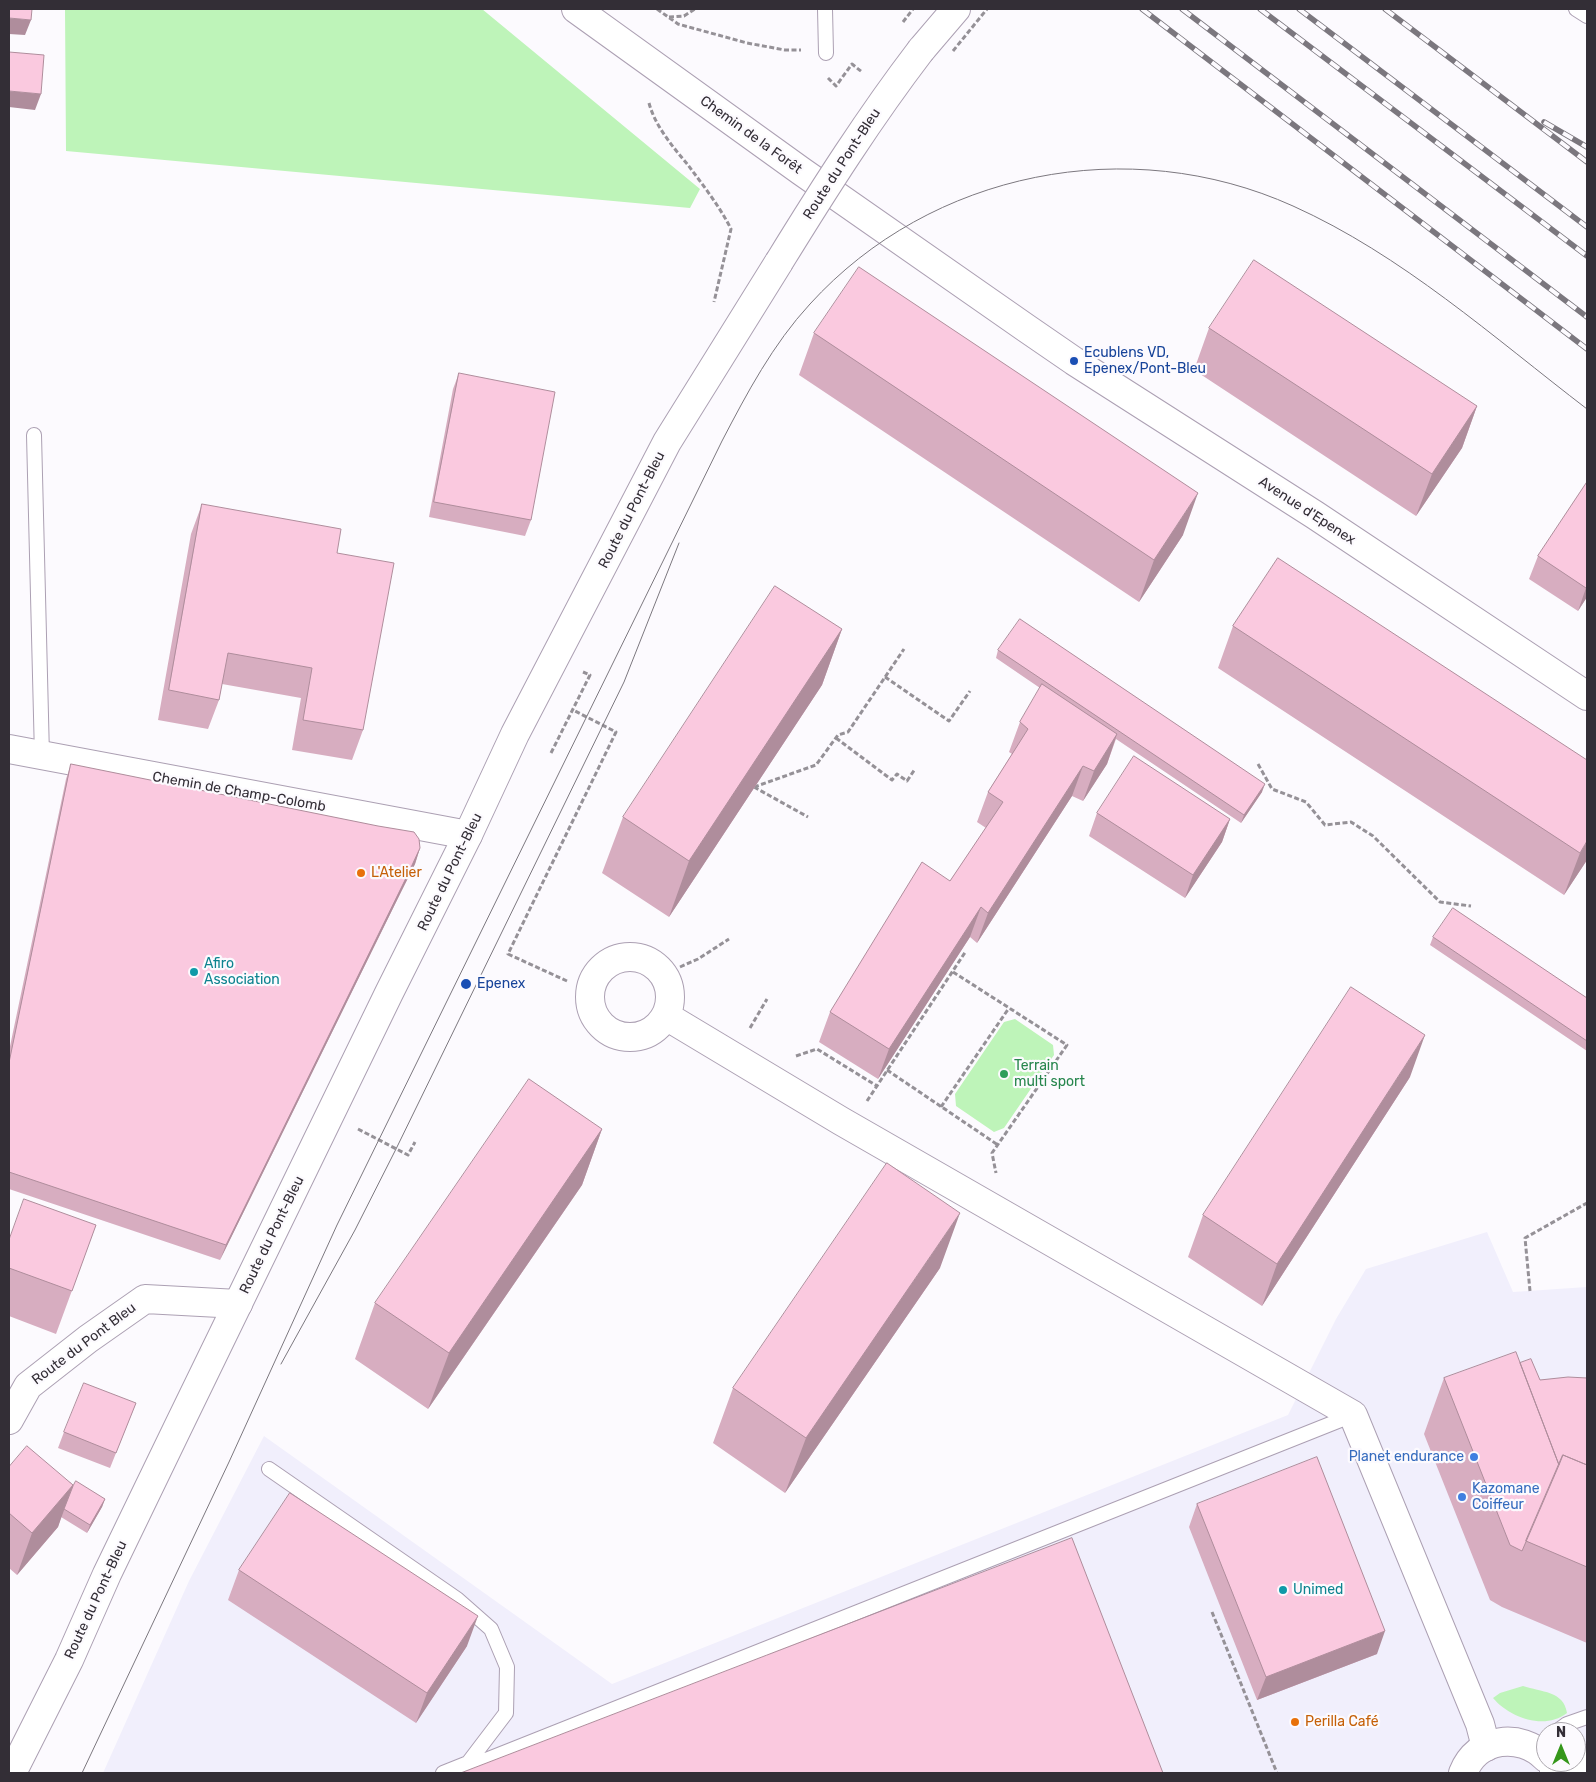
<!DOCTYPE html>
<html>
<head>
<meta charset="utf-8">
<style>
  body { margin:0 }
  #map { position:relative; width:1596px; height:1782px; overflow:hidden; background:#fcfafe; font-family:Rubik,sans-serif }
  canvas { display:block }
  .frame { position:absolute; inset:0; border:10px solid #332e36; pointer-events:none }
  .north { position:absolute; left:1536px; top:1722px; width:50px; height:50px; box-sizing:border-box; background:#fcfafe; border:1px solid #aca8ae; border-radius:50%; rotate:0deg; font-size:14px; font-weight:700; line-height:20px; text-align:center; color:#332e36 }
  .north::after { content:''; display:block; margin:auto; width:18px; height:22px; background:#35971b; clip-path:polygon(50% 0,100% 100%,50% 72%,0 100%) }
</style>
</head>
<body>
<div id="map">
<canvas width="1596" height="1782"></canvas>
<div class="frame"></div>
<div class="north">N</div>
</div>
<script>
const context = document.querySelector('canvas').getContext('2d');
context.lineJoin = 'round';
function fill(path, color) {
  context.fillStyle = color;
  context.fill(path, 'evenodd');
}
function strokePath(path, color, width, dash) {
  context.strokeStyle = color;
  context.lineWidth = width;
  context.lineCap = dash ? 'butt' : 'round';
  context.setLineDash(dash || []);
  context.stroke(path);
}
function drawText(font, color, halo, rows, align = 'center') {
  context.font = font + ' Rubik,sans-serif';
  context.lineWidth = 4.5;
  context.setLineDash([]);
  context.textBaseline = 'middle';
  context.strokeStyle = halo;
  context.fillStyle = color;
  for (const [text, x, y, turn = 0] of rows) {
    context.save();
    context.translate(x, y);
    context.rotate((+turn || 0) * Math.PI / 180);
    context.textAlign = isNaN(turn) ? turn : align;
    if (halo) context.strokeText(text, 0, 0);
    context.fillText(text, 0, 0);
    context.restore();
  }
}
fill(new Path2D(`
  M 1487,1232 L 1513,1292 L 1587,1287 L 1587,1750 L 1576,1756 L 1576,1732 L 1546,1732 L 1546,1762 L 1564,1762 L 1541,1773 L 103,1773 L 189,1581 L 264,1436 L 612,1684 L 1288,1415 L 1336,1319 L 1366,1269 Z`), '#f1effc');
fill(new Path2D(`
  M 65,9 L 482,9 L 700,189 L 690,208 L 66,151 Z
  M 1015,1019 L 1053,1045 L 1054,1055 L 1004,1128 L 994,1132 L 956,1106 L 955,1094 L 1004,1022 Z
  M 1523,1686 C 1541,1692 1564,1691 1567,1713 C 1544,1731 1509,1717 1493,1698 L 1500,1693 Z`), '#bef4b9');
const lane = new Path2D(`
  M 825,9 L 826,53
  M 1576,9 L 1587,16
  M 34,435 L 42,756
  M 269,1469 L 457,1599 L 491,1629 L 507,1667 L 506,1713 L 468,1763 L 443,1773
  M 1556,1732 L 1567,1724 L 1587,1717
  M 468,1763 L 486,1760 L 1353,1415`);
const street = new Path2D(`
  M 576,9 L 801,171 L 1026,328 L 1074,361 L 1315,515 L 1587,696
  M 9,749 L 468,835
  M590 997a40 40 0 1 1 80 0a40 40 0 1 1-80 0Z
  M 666,1016 L 841,1121 L 1353,1415 L 1480,1724 L 1486,1747
  M 9,1420 L 28,1386 L 88,1339 L 145,1299 L 238,1304`);
const secondary = new Path2D(`
  M 921,50 L 956,9
  M 1554,1771 L 1587,1759
  M 12,1773 L 69,1660 L 107,1574 L 179,1425 L 389,993 L 468,835 L 515,734 L 667,442 L 779,262
  M 1463,1773 C 1477,1737 1520,1732 1546,1758`);
strokePath(lane, '#aca0b3', 16);
strokePath(street, '#aca0b3', 30);
strokePath(secondary, '#aca0b3', 30);
strokePath(new Path2D(`
  M 657,9 L 678,24 L 747,43 L 785,50 L 801,50
  M 669,17 L 684,16 L 695,9
  M 828,78 L 836,86 L 852,64 L 862,72
  M 649,103 C 655,126 673,147 688,165 C 703,185 720,207 731,229 L 714,302
  M 885,677 L 949,721 L 970,691
  M 836,738 L 892,780 L 897,774 L 907,781 L 915,769
  M 551,753 L 590,675 L 583,672
  M 1258,764 L 1272,789 L 1306,802 L 1325,825 L 1351,822 L 1373,836 L 1440,902 L 1471,906
  M 754,787 L 816,765 L 838,735 L 848,732 L 904,649
  M 754,787 L 808,817
  M 680,967 L 698,959 L 729,939
  M 953,972 L 1067,1045 L 992,1153 L 996,1173
  M 567,981 L 508,954 L 616,732 L 573,710
  M 750,1028 L 767,999
  M 796,1056 L 817,1049 L 877,1086
  M 887,1070 L 998,1145
  M 867,1101 L 966,951
  M 941,1107 L 1009,1008
  M 358,1129 L 408,1155 L 415,1142
  M 1530,1291 L 1525,1238 L 1587,1203
  M 1212,1612 L 1277,1773`), '#959197', 3, [5, 2.5]);
strokePath(lane, '#fff', 14);
strokePath(street, '#fff', 28);
strokePath(secondary, '#fff', 28);
strokePath(new Path2D(`
  M 281,1364 L 355,1230 L 396,1149 L 624,682 L 679,543
  M 82,1773 L 229,1462 L 337,1225 L 722,441 C 747,393 773,344 810,304 C 931,171 1129,132 1293,206 C 1402,255 1493,337 1587,409`), '#7b777e', 1);
const rail = new Path2D(`
  M 1142,9 L 1587,349
  M 1182,9 L 1587,317
  M 1260,9 L 1587,256
  M 1299,9 L 1587,227
  M 1385,9 L 1587,162
  M 1544,122 L 1587,147`);
strokePath(rail, '#7b777e', 5.5);
strokePath(rail, '#fcfafe', 4, [11]);
const secondaryBridge = new Path2D(`
  M 779,262 C 824,189 869,118 921,50`);
strokePath(secondaryBridge, '#aca0b3', 30, []);
strokePath(new Path2D(`
  M 903,22 L 913,9
  M 953,51 L 987,9`), '#959197', 3, [5, 2.5]);
strokePath(secondaryBridge, '#fff', 28);
fill(new Path2D(`
  M 1209,328 L 1477,406 L 1462,448 L 1416,516 L 1194,370 Z
  M 814,333 L 1183,535 L 1139,602 L 799,375 Z
  M 459,373 L 531,520 L 525,536 L 429,517 L 453,389 Z
  M 1587,482 L 1587,597 L 1578,611 L 1529,579 L 1538,556 Z
  M 202,504 L 337,553 L 363,730 L 352,760 L 292,750 L 301,698 L 222,684 L 219,700 L 208,729 L 158,720 L 191,534 Z
  M 1278,558 L 1587,860 L 1564,895 L 1218,668 L 1233,626 Z
  M 842,629 L 822,685 L 669,917 L 602,873 L 623,817 Z
  M 998,650 L 1262,792 L 1241,823 L 1116,739 L 1107,764 L 1083,801 L 1072,796 L 977,943 L 970,937 L 878,1079 L 819,1042 L 830,1012 L 950,881 L 986,828 L 977,822 L 988,792 L 1012,754 L 1009,752 L 1020,722 L 1040,688 L 996,658 Z
  M 71,764 L 420,848 L 415,864 L 401,892 L 220,1260 L 9,1189 L 9,1051 L 66,779 Z
  M 1097,813 L 1230,819 L 1222,842 L 1185,898 L 1089,836 Z
  M 1433,937 L 1587,998 L 1587,1051 L 1430,945 Z
  M 1410,1077 L 1262,1306 L 1188,1257 L 1203,1215 Z
  M 602,1129 L 582,1185 L 428,1409 L 355,1359 L 375,1303 Z
  M 96,1225 L 56,1334 L 9,1316 L 9,1240 Z
  M 940,1268 L 785,1493 L 713,1443 L 733,1388 Z
  M 1520,1363 L 1540,1380 L 1587,1378 L 1587,1643 L 1502,1607 L 1490,1600 L 1424,1434 L 1444,1378 Z
  M 136,1403 L 110,1468 L 58,1448 L 64,1432 Z
  M 9,1467 L 70,1482 L 73,1485 L 105,1499 L 102,1507 L 87,1533 L 61,1517 L 58,1527 L 17,1575 L 9,1568 Z
  M 1197,1504 L 1377,1654 L 1257,1700 L 1189,1527 Z
  M 239,1570 L 467,1646 L 416,1723 L 228,1600 Z`), '#d7adc0');
fill(new Path2D(`
  M 9,18 L 31,20 L 25,35 L 9,34 Z
  M 9,91 L 41,94 L 35,110 L 9,107 Z
  M 1477,406 L 1462,448 L 1416,516 L 1432,474 Z
  M 1198,493 L 1183,535 L 1139,602 L 1154,560 Z
  M 1587,587 L 1587,597 L 1578,611 L 1586,588 Z
  M 842,629 L 822,685 L 669,917 L 689,861 Z
  M 1117,734 L 1107,764 L 1083,801 L 1094,771 Z
  M 1083,766 L 1072,796 L 977,943 L 988,913 Z
  M 1265,784 L 1262,792 L 1241,823 L 1244,815 Z
  M 1230,819 L 1222,842 L 1185,898 L 1193,875 Z
  M 1587,841 L 1587,860 L 1564,895 L 1580,853 Z
  M 420,848 L 415,864 L 401,892 L 220,1260 L 226,1245 Z
  M 981,907 L 970,937 L 878,1079 L 889,1049 Z
  M 1425,1035 L 1410,1077 L 1262,1306 L 1277,1264 Z
  M 602,1129 L 582,1185 L 428,1409 L 449,1353 Z
  M 960,1213 L 940,1268 L 785,1493 L 806,1438 Z
  M 73,1485 L 58,1527 L 17,1575 L 32,1533 Z
  M 105,1499 L 102,1507 L 87,1533 L 90,1525 Z
  M 478,1616 L 467,1646 L 416,1723 L 427,1693 Z
  M 1385,1631 L 1377,1654 L 1257,1700 L 1266,1677 Z`), '#af8d9c');
const building = new Path2D(`
  M 9,9 L 32,9 L 31,20 L 9,18 Z
  M 9,52 L 44,55 L 41,94 L 9,91 Z
  M 1254,260 L 1477,406 L 1432,474 L 1209,328 Z
  M 859,267 L 1198,493 L 1154,560 L 814,333 Z
  M 459,373 L 555,392 L 531,520 L 434,502 Z
  M 1587,482 L 1587,587 L 1586,588 L 1538,556 Z
  M 202,504 L 341,529 L 337,553 L 394,563 L 363,730 L 303,720 L 312,668 L 228,653 L 219,700 L 169,690 Z
  M 1278,558 L 1587,760 L 1587,841 L 1580,853 L 1233,626 Z
  M 775,586 L 842,629 L 689,861 L 623,817 Z
  M 1020,619 L 1265,784 L 1244,815 L 998,650 Z
  M 1042,684 L 1117,734 L 1094,771 L 1083,766 L 988,913 L 981,907 L 889,1049 L 830,1012 L 922,862 L 950,881 L 1003,802 L 988,792 L 1028,729 L 1020,722 Z
  M 1134,756 L 1230,819 L 1193,875 L 1097,813 Z
  M 71,764 L 378,826 L 414,832 L 419,839 L 420,848 L 407,876 L 226,1245 L 9,1172 L 9,1063 Z
  M 1453,908 L 1587,998 L 1587,1041 L 1433,937 Z
  M 1351,987 L 1425,1035 L 1277,1264 L 1203,1215 Z
  M 529,1079 L 602,1129 L 449,1353 L 375,1303 Z
  M 887,1163 L 960,1213 L 806,1438 L 733,1388 Z
  M 24,1199 L 96,1225 L 72,1291 L 9,1268 L 9,1240 Z
  M 1516,1352 L 1559,1465 L 1522,1551 L 1510,1545 L 1444,1378 Z
  M 1531,1359 L 1540,1380 L 1568,1377 L 1587,1378 L 1587,1465 L 1563,1455 L 1559,1465 L 1520,1363 Z
  M 84,1383 L 136,1403 L 116,1453 L 64,1432 Z
  M 27,1446 L 73,1485 L 32,1533 L 9,1513 L 9,1467 Z
  M 1563,1455 L 1587,1465 L 1587,1567 L 1526,1541 Z
  M 1317,1457 L 1385,1631 L 1266,1677 L 1197,1504 Z
  M 76,1481 L 105,1499 L 90,1525 L 64,1509 L 73,1486 Z
  M 290,1493 L 478,1616 L 427,1693 L 239,1570 Z
  M 1072,1538 L 1163,1773 L 461,1773 Z`);
fill(building, '#fac9df');
strokePath(building, '#af8d9c', 1);
for (const [x, y, r, color] of [
  [1074,361,5,"#1a4fb4"],
  [361,873,5,"#e8710a"],
  [194,972,5,"#0f9aa8"],
  [466,984,6,"#1a4fb4"],
  [1004,1074,5,"#2e9e5b"],
  [1474,1457,5,"#3f7fe0"],
  [1462,1497,5,"#3f7fe0"],
  [1283,1590,5,"#0f9aa8"],
  [1295,1722,5,"#e8710a"]
]) {
  const dot = new Path2D();
  dot.arc(x, y, r, 0, 2 * Math.PI);
  context.fillStyle = color;
  context.fill(dot);
  strokePath(dot, '#fcfafe', 2);
}
drawText('14px', '#332e36', '#fcfafe', [
  ["Chemin de la Forêt",751,135,36],
  ["Route du Pont-Bleu",842,164,-57],
  ["Route du Pont-Bleu",632,510,-63],
  ["Avenue d'Epenex",1307,511,33],
  ["Chemin de Champ-Colomb",239,792,10],
  ["Route du Pont-Bleu",450,872,-64],
  ["Route du Pont-Bleu",272,1235,-64],
  ["Route du Pont Bleu",84,1344,-37],
  ["Route du Pont-Bleu",96,1600,-65]
]);
drawText('14px', '#164399', '#fcfafe', [
  ["Ecublens VD,",1084,353],
  ["Epenex/Pont-Bleu",1084,369],
  ["Epenex",477,984]
], 'left');
drawText('14px', '#c56008', '#fcfafe', [
  ["L'Atelier",371,873],
  ["Perilla Café",1305,1722]
], 'left');
drawText('14px', '#0d838f', '#fcfafe', [
  ["Afiro",204,964],
  ["Association",204,980],
  ["Unimed",1293,1590]
], 'left');
drawText('14px', '#27864d', '#fcfafe', [
  ["Terrain",1014,1066],
  ["multi sport",1014,1082]
], 'left');
drawText('14px', '#366cbe', '#fcfafe', [
  ["Planet endurance",1464,1457],
  ["Kazomane",1472,1489,"left"],
  ["Coiffeur",1472,1505,"left"]
], 'right');
</script>
</body>
</html>
